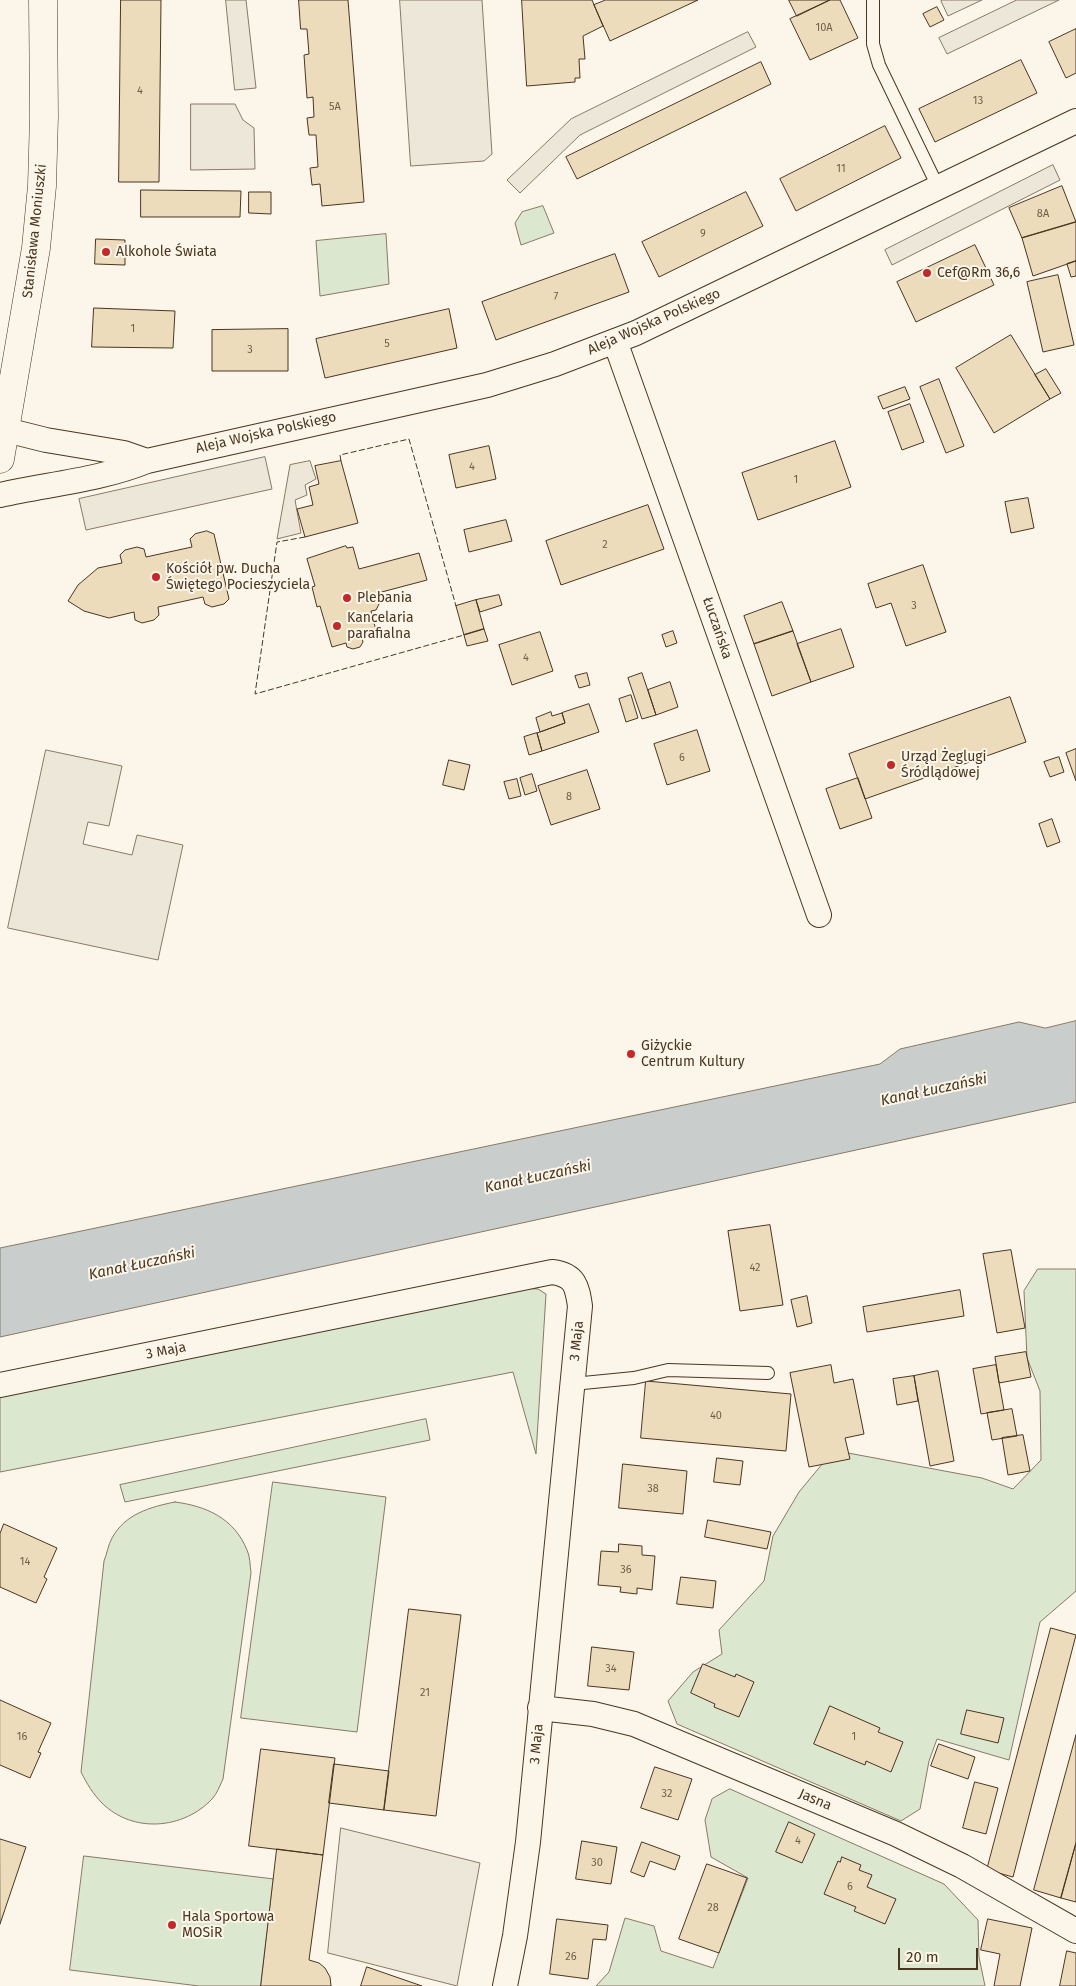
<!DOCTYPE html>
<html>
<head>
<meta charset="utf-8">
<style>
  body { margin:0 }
  #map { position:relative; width:1076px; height:1986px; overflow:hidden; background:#fbf6e9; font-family:"Fira Sans",sans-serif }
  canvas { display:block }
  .scale { position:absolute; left:898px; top:1948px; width:80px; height:22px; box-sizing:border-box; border:2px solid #4a3520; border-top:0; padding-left:6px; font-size:15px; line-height:18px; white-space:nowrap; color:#4a3520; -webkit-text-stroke:4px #fbf6e9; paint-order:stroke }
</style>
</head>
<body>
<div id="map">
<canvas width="1076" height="1986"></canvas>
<div class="scale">20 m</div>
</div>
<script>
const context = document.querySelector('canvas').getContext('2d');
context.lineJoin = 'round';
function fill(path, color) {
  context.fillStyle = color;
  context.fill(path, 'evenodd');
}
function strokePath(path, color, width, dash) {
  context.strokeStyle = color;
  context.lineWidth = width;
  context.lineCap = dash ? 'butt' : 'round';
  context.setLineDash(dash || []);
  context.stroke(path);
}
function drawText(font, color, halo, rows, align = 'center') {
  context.font = font + ' "Fira Sans",sans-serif';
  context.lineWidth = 4;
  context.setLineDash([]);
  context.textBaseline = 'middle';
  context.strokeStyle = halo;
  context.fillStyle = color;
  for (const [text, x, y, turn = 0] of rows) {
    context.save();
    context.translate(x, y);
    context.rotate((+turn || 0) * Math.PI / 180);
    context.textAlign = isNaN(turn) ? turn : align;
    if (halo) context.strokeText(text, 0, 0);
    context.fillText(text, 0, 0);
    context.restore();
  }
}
const green = new Path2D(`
  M 543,206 L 554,233 L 521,245 L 515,223 L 522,212 Z
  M 386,234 L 389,284 L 320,296 L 316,241 Z
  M 1038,1269 L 1076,1269 L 1076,1591 L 1040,1622 L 1009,1760 L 937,1739 L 929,1761 L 920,1809 L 901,1821 L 677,1724 L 668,1701 L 693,1672 L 722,1654 L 719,1630 L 764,1581 L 773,1536 L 799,1492 L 823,1463 L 848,1453 L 982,1478 L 1013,1489 L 1041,1460 L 1040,1391 L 1027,1358 L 1024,1291 Z
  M 522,1288 L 538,1289 L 546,1294 L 536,1454 L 513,1372 L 0,1472 L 0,1396 Z
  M 426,1419 L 430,1440 L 125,1502 L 120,1485 Z
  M 273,1482 L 386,1497 L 357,1732 L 241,1718 Z
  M 175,1502 C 206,1506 234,1518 247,1550 C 250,1556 250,1565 251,1573 L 223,1779 C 220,1785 217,1794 212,1799 C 184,1829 133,1834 102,1803 C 93,1794 87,1784 81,1772 L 104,1561 C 107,1554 108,1545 112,1538 C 125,1514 150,1507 175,1502 Z
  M 730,1789 L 944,1884 L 978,1920 L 979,1957 L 985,1986 L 596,1986 L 609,1972 L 625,1918 L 654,1926 L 661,1951 L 713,1968 L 748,1878 L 711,1857 L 705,1820 L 712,1799 Z
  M 84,1856 L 274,1879 L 261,1986 L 199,1986 L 70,1970 Z`);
fill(green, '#dce7d0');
strokePath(green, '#887966', 1);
const parking = new Path2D(`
  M 226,0 L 246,0 L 256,88 L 235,90 Z
  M 400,0 L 482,0 L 492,154 L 484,161 L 411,166 Z
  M 943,0 L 982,0 L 948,16 L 941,1 Z
  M 1017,0 L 1059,0 L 947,54 L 939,38 Z
  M 748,32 L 756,47 L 580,135 L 520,193 L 507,180 L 571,119 Z
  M 191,104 L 235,104 L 243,120 L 254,128 L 255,169 L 191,170 Z
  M 1053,165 L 1060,180 L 892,265 L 885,250 Z
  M 265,457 L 272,489 L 86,530 L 79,499 Z
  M 310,461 L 316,479 L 305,485 L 307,495 L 295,500 L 301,533 L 277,539 L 290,465 Z
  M 46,750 L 122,766 L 109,826 L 88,822 L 83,844 L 132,855 L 137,835 L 183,845 L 158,960 L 8,928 Z
  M 341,1828 L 480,1863 L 457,1986 L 328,1953 Z`);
fill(parking, '#ede7d9');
strokePath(parking, '#887966', 1);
const water = new Path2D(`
  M 1076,1021 L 1076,1102 L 0,1337 L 0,1248 L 880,1064 L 900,1049 L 1019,1022 L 1045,1028 Z`);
fill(water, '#c9cecd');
strokePath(water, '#887966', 1);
const building = new Path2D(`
  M 121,0 L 161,0 L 159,182 L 119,182 Z
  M 299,0 L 348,0 L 364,202 L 322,206 L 320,184 L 312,185 L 310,168 L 318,167 L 316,135 L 309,135 L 307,118 L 314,117 L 313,97 L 307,98 L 304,55 L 309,54 L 307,29 L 301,29 Z
  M 522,0 L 592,0 L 603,26 L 583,36 L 585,59 L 579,59 L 580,78 L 575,78 L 575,82 L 527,86 Z
  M 606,0 L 698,0 L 610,41 L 594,5 Z
  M 789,0 L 830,0 L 797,16 Z
  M 830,0 L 840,0 L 858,38 L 810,60 L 790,19 Z
  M 937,7 L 944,20 L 930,27 L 923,14 Z
  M 1076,29 L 1076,73 L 1066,78 L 1049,42 Z
  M 1021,60 L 1037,93 L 935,142 L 919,109 Z
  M 761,62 L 771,84 L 577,179 L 566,157 Z
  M 885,126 L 901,158 L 796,211 L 780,179 Z
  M 1062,186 L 1076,222 L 1022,238 L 1009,208 Z
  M 141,190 L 241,191 L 240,217 L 141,217 Z
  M 249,192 L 271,192 L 271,214 L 249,213 Z
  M 746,192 L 763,226 L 659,277 L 642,242 Z
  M 1076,222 L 1076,261 L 1033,276 L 1022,238 Z
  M 96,239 L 125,240 L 125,265 L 95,264 Z
  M 975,245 L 994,285 L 916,322 L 897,282 Z
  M 615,254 L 629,292 L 496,340 L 482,302 Z
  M 1076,261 L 1076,276 L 1071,277 L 1067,264 Z
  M 1058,275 L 1074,345 L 1043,352 L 1027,282 Z
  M 94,308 L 175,311 L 173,348 L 92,347 Z
  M 449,309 L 457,348 L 325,378 L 316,339 Z
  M 288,329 L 288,371 L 212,371 L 212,330 Z
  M 1011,335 L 1050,399 L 994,433 L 956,368 Z
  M 1046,369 L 1061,393 L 1050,399 L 1035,375 Z
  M 939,379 L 964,446 L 946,453 L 920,387 Z
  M 905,387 L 910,399 L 883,409 L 878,397 Z
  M 910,404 L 924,442 L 902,450 L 888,412 Z
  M 835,441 L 851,487 L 758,520 L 742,473 Z
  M 489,446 L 496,479 L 456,488 L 449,455 Z
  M 341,461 L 358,523 L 305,537 L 297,509 L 313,505 L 309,487 L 319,484 L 315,466 Z
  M 1028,498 L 1034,528 L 1011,533 L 1005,502 Z
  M 648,505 L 664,549 L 561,585 L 546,541 Z
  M 506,520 L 512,541 L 469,552 L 464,530 Z
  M 207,531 L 214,534 L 229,599 L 224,604 L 212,607 L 205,604 L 203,597 L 158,607 L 159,615 L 154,620 L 142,623 L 135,620 L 134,612 L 109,618 L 84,611 L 68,601 L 78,585 L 98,568 L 122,563 L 120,555 L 125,550 L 137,547 L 144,549 L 146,557 L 192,547 L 190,539 L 195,534 Z
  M 346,546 L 347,548 L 353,547 L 359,569 L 419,553 L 427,580 L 378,593 L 380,602 L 376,610 L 371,611 L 377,634 L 362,638 L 363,642 L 360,647 L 353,649 L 347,647 L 346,643 L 332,647 L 320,606 L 317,607 L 312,587 L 315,586 L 307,559 Z
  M 923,565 L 946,632 L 906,646 L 891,603 L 876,608 L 868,584 Z
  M 499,595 L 502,605 L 480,612 L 476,600 Z
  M 476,600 L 484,629 L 464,635 L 456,606 Z
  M 782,602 L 793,631 L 754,644 L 744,616 Z
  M 484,629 L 488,641 L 467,646 L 464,635 Z
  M 841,629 L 854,667 L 811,682 L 797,644 Z
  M 673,631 L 677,643 L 666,647 L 662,635 Z
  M 793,631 L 811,682 L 772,696 L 754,644 Z
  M 540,632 L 553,671 L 512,685 L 499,645 Z
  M 587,673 L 590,685 L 579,688 L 575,676 Z
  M 642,673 L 656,715 L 642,719 L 628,678 Z
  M 670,682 L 678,707 L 656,715 L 648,690 Z
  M 631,695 L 638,718 L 626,722 L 619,699 Z
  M 1010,697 L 1026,742 L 865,799 L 849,754 Z
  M 589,704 L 599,732 L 542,751 L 537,733 L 565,723 L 562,713 Z
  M 551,712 L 552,716 L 562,713 L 565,723 L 540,732 L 536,718 Z
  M 697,730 L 710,771 L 667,785 L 654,744 Z
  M 537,733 L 542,751 L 529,755 L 524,737 Z
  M 1076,749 L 1076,781 L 1066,753 Z
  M 1059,757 L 1064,772 L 1050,777 L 1044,762 Z
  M 449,760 L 470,765 L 464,790 L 443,785 Z
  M 587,770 L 600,809 L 551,825 L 538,786 Z
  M 532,774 L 537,791 L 525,795 L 520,778 Z
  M 858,778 L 872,818 L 840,829 L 826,789 Z
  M 517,779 L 521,796 L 509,799 L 504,782 Z
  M 1052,819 L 1060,842 L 1047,847 L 1039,824 Z
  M 770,1225 L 783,1305 L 740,1311 L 728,1231 Z
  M 1011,1250 L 1025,1328 L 997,1333 L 983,1254 Z
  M 960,1290 L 964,1316 L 867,1332 L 863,1307 Z
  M 807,1296 L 812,1323 L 797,1327 L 791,1300 Z
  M 1026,1352 L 1031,1377 L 999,1383 L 995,1357 Z
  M 831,1365 L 834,1383 L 853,1379 L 864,1434 L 845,1438 L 850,1459 L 809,1467 L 790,1373 Z
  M 996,1365 L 1004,1410 L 981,1414 L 973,1369 Z
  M 938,1371 L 954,1461 L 930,1466 L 914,1376 Z
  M 914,1376 L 918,1401 L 897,1405 L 893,1379 Z
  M 646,1381 L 791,1394 L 786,1451 L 641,1438 Z
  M 1012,1409 L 1017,1436 L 992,1440 L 987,1413 Z
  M 1023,1435 L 1030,1471 L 1008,1475 L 1002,1438 Z
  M 717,1458 L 743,1461 L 740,1485 L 714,1482 Z
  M 623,1464 L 687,1471 L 683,1514 L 619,1508 Z
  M 708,1520 L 771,1532 L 767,1549 L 705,1537 Z
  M 4,1524 L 57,1548 L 44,1577 L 47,1579 L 36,1603 L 0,1587 L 0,1534 Z
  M 619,1544 L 642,1546 L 642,1555 L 655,1556 L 652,1590 L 637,1588 L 637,1594 L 620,1592 L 621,1587 L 598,1585 L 601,1551 L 618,1552 Z
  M 681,1577 L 716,1581 L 713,1608 L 677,1604 Z
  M 409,1609 L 461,1615 L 436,1816 L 384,1810 Z
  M 1051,1628 L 1076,1635 L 1013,1877 L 987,1870 Z
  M 592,1647 L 634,1652 L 629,1690 L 588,1686 Z
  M 703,1664 L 735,1677 L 736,1674 L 754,1682 L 739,1717 L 714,1707 L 715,1704 L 691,1693 Z
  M 0,1700 L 51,1723 L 38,1752 L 41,1753 L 30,1778 L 0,1765 Z
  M 830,1706 L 880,1728 L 878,1732 L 903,1742 L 891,1772 L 866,1761 L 865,1765 L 814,1744 Z
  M 967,1710 L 1004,1718 L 998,1743 L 961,1734 Z
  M 1076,1735 L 1076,1843 L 1061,1898 L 1034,1890 Z
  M 939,1744 L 975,1757 L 968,1779 L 931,1766 Z
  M 261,1749 L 335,1758 L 323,1855 L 249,1846 Z
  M 334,1764 L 389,1771 L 384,1810 L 329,1803 Z
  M 655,1767 L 692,1779 L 678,1820 L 641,1808 Z
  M 975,1782 L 998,1788 L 986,1834 L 963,1828 Z
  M 789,1822 L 815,1834 L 802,1863 L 776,1852 Z
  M 0,1839 L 26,1847 L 0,1924 Z
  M 582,1841 L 617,1847 L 611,1884 L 576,1879 Z
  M 642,1842 L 680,1856 L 675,1870 L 650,1861 L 644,1877 L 631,1872 Z
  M 1076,1843 L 1076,1902 L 1061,1898 Z
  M 277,1849 L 323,1855 L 309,1960 L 319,1963 L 325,1968 L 330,1977 L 331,1986 L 261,1986 Z
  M 842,1857 L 861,1865 L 859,1870 L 872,1875 L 867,1887 L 896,1899 L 885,1924 L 854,1911 L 856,1907 L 824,1894 L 838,1861 L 840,1862 Z
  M 707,1864 L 747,1878 L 719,1953 L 679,1939 Z
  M 557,1919 L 608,1925 L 606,1940 L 593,1939 L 588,1979 L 550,1974 Z
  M 988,1919 L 1032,1928 L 1020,1986 L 994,1986 L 1000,1954 L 981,1950 Z
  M 1067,1951 L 1076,1953 L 1076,1986 L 1060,1986 Z
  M 367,1967 L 422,1986 L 361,1986 Z`);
fill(building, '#ecdcbc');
strokePath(building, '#4a3520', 1);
const lane = new Path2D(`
  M 873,0 L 873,44 L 879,65 L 938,187
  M 573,1384 L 634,1378 L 668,1370 L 768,1373`);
const street = new Path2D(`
  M 615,341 L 819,915
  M 6,430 L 46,440 L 124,453 L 147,461
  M 0,495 C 49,484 100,480 147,461 L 487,385 L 555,364 L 636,333 L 1076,121
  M 0,1385 L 552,1272 C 575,1275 577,1286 580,1306 L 528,1842 L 515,1936 L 505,1986
  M 540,1708 L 593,1714 L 634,1724 L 896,1834 L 962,1866 L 1076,1931`);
const secondary = new Path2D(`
  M 0,459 L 36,248 L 42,186 L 44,116 L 43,0`);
strokePath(lane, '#4a3520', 14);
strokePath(street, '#4a3520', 26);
strokePath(secondary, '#4a3520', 29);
strokePath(lane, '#fbf6e9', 12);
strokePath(street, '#fbf6e9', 24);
strokePath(secondary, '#fbf6e9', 28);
strokePath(new Path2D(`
  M 341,461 L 340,455 L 409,439 L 456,606
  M 305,537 L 277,542 L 255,694 L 464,635`), '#4a3520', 1, [6, 2.5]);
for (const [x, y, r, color] of [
  [106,252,5,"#c62828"],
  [927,273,5,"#c62828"],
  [156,577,5,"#c62828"],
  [347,598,5,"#c62828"],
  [337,626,5,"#c62828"],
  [891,765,5,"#c62828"],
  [631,1054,5,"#c62828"],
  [172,1925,5,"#c62828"]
]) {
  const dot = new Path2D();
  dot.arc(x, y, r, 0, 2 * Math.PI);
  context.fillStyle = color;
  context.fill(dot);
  strokePath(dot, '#fbf6e9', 2);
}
drawText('11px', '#725f47', null, [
  ["10A",824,28],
  ["4",140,91],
  ["13",978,101],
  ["5A",335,107],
  ["11",841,169],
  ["8A",1043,214],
  ["9",703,234],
  ["7",556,297],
  ["1",133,329],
  ["5",387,344],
  ["3",250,350],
  ["4",472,467],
  ["1",796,480],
  ["2",605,545],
  ["3",914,606],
  ["4",526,658],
  ["6",682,758],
  ["8",569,797],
  ["42",755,1268],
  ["40",716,1416],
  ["38",653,1489],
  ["14",25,1562],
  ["36",626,1570],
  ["34",611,1669],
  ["21",425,1693],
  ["16",22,1737],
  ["1",854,1737],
  ["32",667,1794],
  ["4",798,1841],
  ["30",597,1863],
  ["6",850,1887],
  ["28",713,1908],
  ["26",571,1957]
]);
drawText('14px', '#4a3520', '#fbf6e9', [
  ["Stanisława Moniuszki",35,231,-84],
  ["Aleja Wojska Polskiego",654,322,-24],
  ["Aleja Wojska Polskiego",266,433,-13],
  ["Łuczańska",717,628,71],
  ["3 Maja",577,1341,-84],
  ["3 Maja",166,1351,-11],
  ["3 Maja",537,1744,-85],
  ["Jasna",815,1800,23]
]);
drawText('14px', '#4a3520', '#fbf6e9', [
  ["Alkohole Świata",116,252],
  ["Cef@Rm 36,6",937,273],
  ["Kościół pw. Ducha",166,569],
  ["Świętego Pocieszyciela",166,585],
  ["Plebania",357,598],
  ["Kancelaria",347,618],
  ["parafialna",347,634],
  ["Urząd Żeglugi",901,757],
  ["Śródlądowej",901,773],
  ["Giżyckie",641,1046],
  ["Centrum Kultury",641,1062],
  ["Hala Sportowa",182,1917],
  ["MOSiR",182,1933]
], 'left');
drawText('italic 15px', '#4a3520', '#fbf6e9', [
  ["Kanał Łuczański",934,1090,-12],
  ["Kanał Łuczański",538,1177,-12],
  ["Kanał Łuczański",142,1264,-12]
]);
</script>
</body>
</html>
